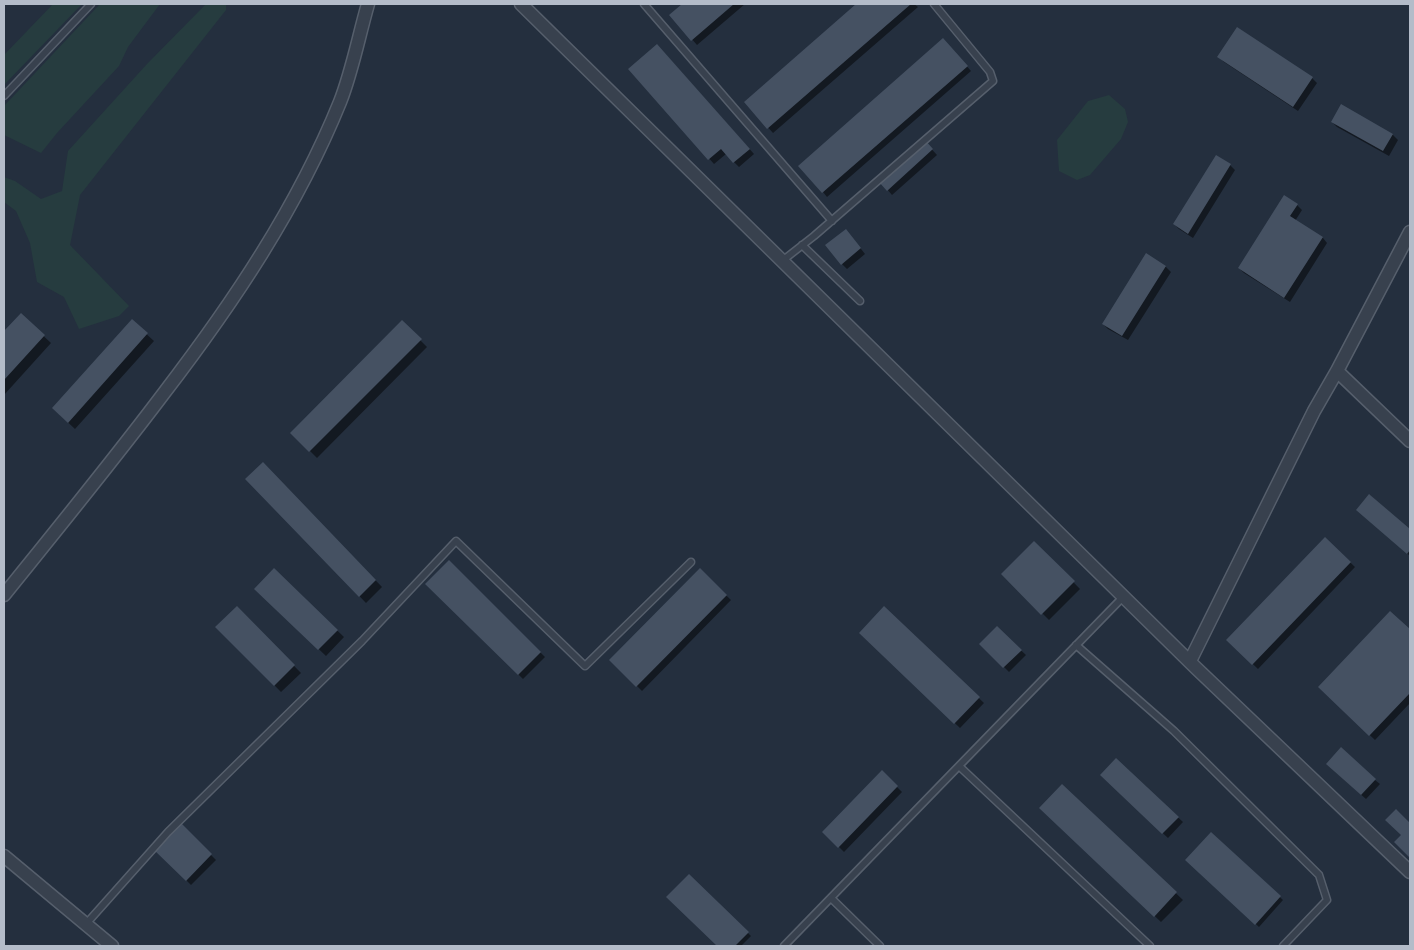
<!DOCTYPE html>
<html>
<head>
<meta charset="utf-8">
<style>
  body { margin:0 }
  #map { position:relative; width:1414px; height:950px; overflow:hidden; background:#242f3e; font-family:"IBM Plex Sans",sans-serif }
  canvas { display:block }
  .frame { position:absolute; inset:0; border:5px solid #b4bcc9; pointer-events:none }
</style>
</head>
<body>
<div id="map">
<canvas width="1414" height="950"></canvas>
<div class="frame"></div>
</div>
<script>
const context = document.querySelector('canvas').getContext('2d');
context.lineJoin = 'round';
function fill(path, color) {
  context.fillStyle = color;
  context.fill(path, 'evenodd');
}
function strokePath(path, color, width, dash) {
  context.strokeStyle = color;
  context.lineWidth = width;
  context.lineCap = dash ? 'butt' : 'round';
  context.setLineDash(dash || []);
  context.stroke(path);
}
fill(new Path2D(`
  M 53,4 L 82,4 L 4,85 L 4,55 Z
  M 100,4 L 160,4 L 128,47 L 119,66 L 57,133 L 41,153 L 4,135 L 4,106 Z
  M 206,4 L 226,4 L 226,10 L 80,195 L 70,245 L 129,306 L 119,316 L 79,329 L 64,297 L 37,282 L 30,243 L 16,211 L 4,202 L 4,177 L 15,181 L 41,199 L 62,191 L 68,151 L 147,64 Z
  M 1109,95 L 1125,109 L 1128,122 L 1121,139 L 1090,175 L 1077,180 L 1059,171 L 1057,140 L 1088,101 Z`), '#263c3f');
fill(new Path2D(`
  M 684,4 L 745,4 L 697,45 L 671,15 Z
  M 858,4 L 914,4 L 918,7 L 773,133 L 745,102 Z
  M 948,45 L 971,71 L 827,197 L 823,192 Z
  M 662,50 L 754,154 L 739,167 L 726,154 L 714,164 L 630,69 Z
  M 1219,57 L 1312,78 L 1317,83 L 1298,111 L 1224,62 Z
  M 1341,106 L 1393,135 L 1398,140 L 1389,156 L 1337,127 L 1332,122 Z
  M 925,142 L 937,155 L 892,195 L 881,182 Z
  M 1230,165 L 1235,170 L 1193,238 L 1179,229 L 1174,224 Z
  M 1297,205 L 1302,210 L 1295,221 L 1323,238 L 1327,243 L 1290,302 L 1244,273 L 1239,268 Z
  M 850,235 L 865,254 L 847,269 L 842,264 Z
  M 1146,255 L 1166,267 L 1171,272 L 1128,340 L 1108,329 L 1103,324 Z
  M 21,315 L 51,343 L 4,395 L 4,333 Z
  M 132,321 L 154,341 L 75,429 L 60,415 Z
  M 402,322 L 427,347 L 317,458 L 292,433 Z
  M 263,464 L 382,587 L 366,603 L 247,479 Z
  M 1370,495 L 1410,531 L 1410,556 L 1362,514 Z
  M 1325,538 L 1355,567 L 1258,669 L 1228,640 Z
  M 1034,542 L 1080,589 L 1049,620 L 1003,574 Z
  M 449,562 L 545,657 L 523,679 L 427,584 Z
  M 274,570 L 344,637 L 326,656 L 256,589 Z
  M 700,570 L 731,600 L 642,691 L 611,660 Z
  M 237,608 L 301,673 L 281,692 L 217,627 Z
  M 884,608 L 984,703 L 960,728 L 860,633 Z
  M 1390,612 L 1410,631 L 1410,703 L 1375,740 L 1319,687 Z
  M 997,628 L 1026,655 L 1009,672 L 981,644 Z
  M 1116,760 L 1183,822 L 1168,838 L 1101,775 Z
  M 1332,769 L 1375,780 L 1380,784 L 1366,799 Z
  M 882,772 L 902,792 L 844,852 L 824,832 Z
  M 1062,785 L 1183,900 L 1161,922 L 1041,808 Z
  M 181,825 L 216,860 L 191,885 L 156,850 Z
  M 1211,834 L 1283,900 L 1259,927 L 1187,860 Z
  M 689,875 L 751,936 L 741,946 L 719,946 L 668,897 Z`), '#0007');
fill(new Path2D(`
  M 682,4 L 734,4 L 691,41 L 669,15 Z
  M 856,4 L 911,4 L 767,129 L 744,102 Z
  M 1237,27 L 1313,77 L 1293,107 L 1217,57 Z
  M 943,38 L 968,66 L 822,193 L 798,166 Z
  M 657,44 L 750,149 L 733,163 L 721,149 L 708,160 L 628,69 Z
  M 1341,104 L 1393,134 L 1383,151 L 1331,122 Z
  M 925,140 L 933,149 L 887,191 L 879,182 Z
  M 1216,155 L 1231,164 L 1188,234 L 1173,224 Z
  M 1284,195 L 1298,204 L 1290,216 L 1323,237 L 1284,298 L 1238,268 Z
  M 846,229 L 861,248 L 841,265 L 825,245 Z
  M 1146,253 L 1166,266 L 1122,336 L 1102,324 Z
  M 21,313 L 45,335 L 4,380 L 4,331 Z
  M 132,319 L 148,333 L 68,423 L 52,408 Z
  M 402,320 L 422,339 L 309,452 L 290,433 Z
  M 263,462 L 376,580 L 359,597 L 245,479 Z
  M 1369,494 L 1410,529 L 1410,550 L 1407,554 L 1356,510 Z
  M 1325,537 L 1351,562 L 1252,665 L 1226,640 Z
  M 1034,541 L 1075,581 L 1041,615 L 1001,574 Z
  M 449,560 L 541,652 L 518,675 L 425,584 Z
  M 274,568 L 338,630 L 318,650 L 254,589 Z
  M 700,568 L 727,595 L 636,687 L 609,660 Z
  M 237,606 L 295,665 L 274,686 L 215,627 Z
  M 884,606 L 980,697 L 954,724 L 859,633 Z
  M 1390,611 L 1410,629 L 1410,693 L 1369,736 L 1318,687 Z
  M 997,626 L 1022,650 L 1003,668 L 979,644 Z
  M 1341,747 L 1376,779 L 1361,795 L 1326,764 Z
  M 1116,758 L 1179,817 L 1162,834 L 1100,775 Z
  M 882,770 L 898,786 L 838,848 L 822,832 Z
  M 1062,784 L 1177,892 L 1154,917 L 1039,808 Z
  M 1396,809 L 1410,823 L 1410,858 L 1394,842 L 1401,835 L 1385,820 Z
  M 181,823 L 212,854 L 186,881 L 154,850 Z
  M 1211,832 L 1281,896 L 1255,925 L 1185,860 Z
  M 689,874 L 749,932 L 735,946 L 717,946 L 666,897 Z`), '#455162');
const service = new Path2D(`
  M 644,4 L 832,221
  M 4,96 L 91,4
  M 802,245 L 860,301
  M 782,261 L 814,236 L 993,81 L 990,72 L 934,4
  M 1076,645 L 1174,731 L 1319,875 L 1327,900 L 1283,946
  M 959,766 L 1150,946
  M 831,898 L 880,946
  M 86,924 L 168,832 L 362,641 L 456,541 L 585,666 L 691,562
  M 784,946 L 1124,596`);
const minor = new Path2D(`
  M 521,4 L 1196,668 L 1410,872
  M 1337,371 L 1410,441
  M 4,595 C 58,528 112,462 164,393 C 233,303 297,208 340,102 C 352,72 359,35 368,4
  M 1190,661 L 1314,411 L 1337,371 L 1410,232
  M 4,856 L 112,946`);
strokePath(service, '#565f6c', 9);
strokePath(minor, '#565f6c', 15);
strokePath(service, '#38414e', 6);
strokePath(minor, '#38414e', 12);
</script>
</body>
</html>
